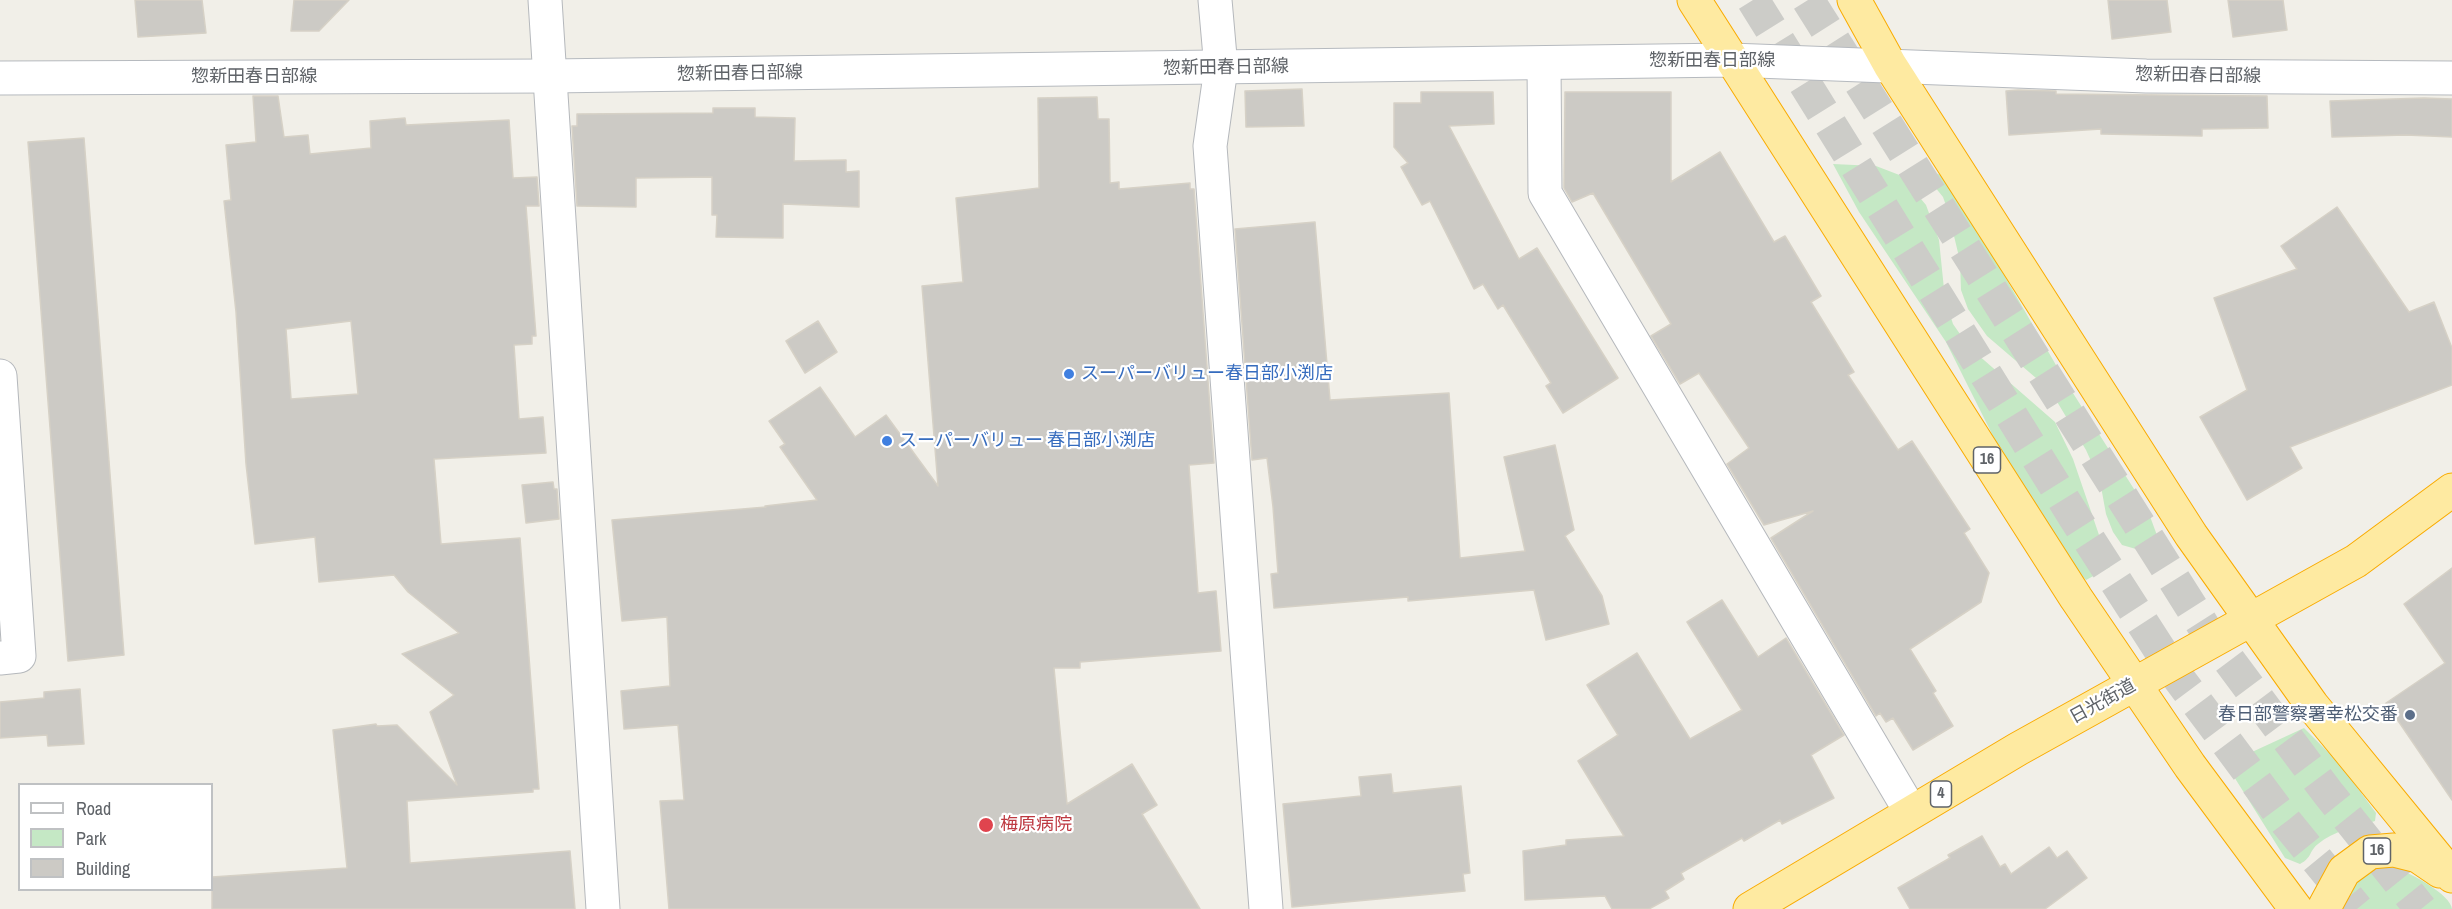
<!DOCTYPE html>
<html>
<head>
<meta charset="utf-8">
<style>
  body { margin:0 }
  #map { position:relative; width:2452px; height:909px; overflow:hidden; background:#f1efe8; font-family:"Archivo Narrow",sans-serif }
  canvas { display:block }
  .legend { position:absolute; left:18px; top:783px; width:195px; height:108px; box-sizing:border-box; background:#fff; border:2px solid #bfc1c3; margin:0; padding:8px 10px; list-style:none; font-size:18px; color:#5f6368 }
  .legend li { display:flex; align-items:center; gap:12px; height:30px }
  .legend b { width:30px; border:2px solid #bfc1c3 }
</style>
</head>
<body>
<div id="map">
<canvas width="2452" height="909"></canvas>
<ul class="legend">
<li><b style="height:8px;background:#fff"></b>Road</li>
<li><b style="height:16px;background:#c5e8c5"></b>Park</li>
<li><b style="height:16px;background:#cccac5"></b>Building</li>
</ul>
</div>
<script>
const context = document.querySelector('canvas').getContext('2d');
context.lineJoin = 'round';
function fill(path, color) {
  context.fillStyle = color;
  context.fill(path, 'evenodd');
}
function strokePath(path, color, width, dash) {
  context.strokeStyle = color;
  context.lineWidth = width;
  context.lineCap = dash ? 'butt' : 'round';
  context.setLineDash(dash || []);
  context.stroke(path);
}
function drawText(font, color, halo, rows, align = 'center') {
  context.font = font + ' "Archivo Narrow","Noto Sans JP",sans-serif';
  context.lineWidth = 4.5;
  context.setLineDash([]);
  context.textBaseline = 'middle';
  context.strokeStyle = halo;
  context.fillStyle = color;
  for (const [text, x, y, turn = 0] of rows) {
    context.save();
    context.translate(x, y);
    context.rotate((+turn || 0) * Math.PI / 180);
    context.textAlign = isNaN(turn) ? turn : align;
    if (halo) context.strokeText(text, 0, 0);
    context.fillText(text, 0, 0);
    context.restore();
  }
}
fill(new Path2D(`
  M 1833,164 L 1876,166 L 1902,176 L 1926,205 L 1939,240 L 1945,299 L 1953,324 L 1969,347 L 2055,422 L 2073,459 L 2110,567 L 2086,580 L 2075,569 L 1999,448 L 1946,342 L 1859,212 Z
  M 1933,172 L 1948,178 L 2064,379 L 2148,511 L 2158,538 L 2136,549 L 2122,545 L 2113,532 L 2106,514 L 2100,481 L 2086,450 L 2050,390 L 1987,336 L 1968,309 L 1961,290 L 1960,261 L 1948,211 L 1943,197 L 1926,176 Z
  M 2304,728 L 2340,764 L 2376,813 L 2375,821 C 2356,827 2333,831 2318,844 C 2309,851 2312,858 2300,864 L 2285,858 L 2226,764 Z
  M 2372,869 C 2380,869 2389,868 2396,869 C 2410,872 2451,895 2452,909 L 2346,909 C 2351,887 2353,882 2372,869 Z`), '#c5e8c5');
const building = new Path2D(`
  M 135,0 L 202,0 L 206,33 L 138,37 Z
  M 294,0 L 349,0 L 319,31 L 291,31 Z
  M 2108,0 L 2167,0 L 2171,32 L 2112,39 Z
  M 2228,0 L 2283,0 L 2287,30 L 2233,37 Z
  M 1302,89 L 1304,126 L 1246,127 L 1245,91 Z
  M 2018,90 L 2056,91 L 2056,94 L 2267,96 L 2268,128 L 2202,129 L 2202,136 L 2101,134 L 2101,129 L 2009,135 L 2006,91 Z
  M 1421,92 L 1493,92 L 1494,124 L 1449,126 L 1519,259 L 1537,248 L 1618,378 L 1563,413 L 1546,386 L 1551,383 L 1503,305 L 1498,309 L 1483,284 L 1474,289 L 1430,201 L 1422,205 L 1401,167 L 1408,163 L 1394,147 L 1394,103 L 1421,103 Z
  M 1565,92 L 1671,92 L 1671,182 L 1720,152 L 1774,242 L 1785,236 L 1821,296 L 1811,302 L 1854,372 L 1848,375 L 1898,450 L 1912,441 L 1970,529 L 1964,533 L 1989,573 L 1981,602 L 1910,649 L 1936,691 L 1933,693 L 1953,726 L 1913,750 L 1893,718 L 1886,722 L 1880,713 L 1876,716 L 1771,538 L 1813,511 L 1764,525 L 1727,464 L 1749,448 L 1699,373 L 1680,384 L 1651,336 L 1671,324 L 1593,193 L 1572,202 L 1564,188 Z
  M 253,96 L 278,96 L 284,137 L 308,135 L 310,154 L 371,148 L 370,121 L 405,118 L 406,125 L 509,120 L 513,178 L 537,177 L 539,206 L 526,206 L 536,336 L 532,336 L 532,344 L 514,345 L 519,419 L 543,417 L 546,453 L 434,459 L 441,544 L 520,538 L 539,789 L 533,789 L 533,792 L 407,801 L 410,863 L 570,851 L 575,909 L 212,909 L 212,877 L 347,868 L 333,730 L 376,724 L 377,726 L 397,725 L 457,785 L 430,712 L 454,695 L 402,654 L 459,633 L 408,592 L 394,575 L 319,582 L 315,537 L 255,544 L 246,464 L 236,312 L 224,201 L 231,200 L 226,145 L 256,142 ZM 351,321 L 358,394 L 291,399 L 286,329 Z
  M 1097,97 L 1098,119 L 1109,119 L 1110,183 L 1119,182 L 1119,189 L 1190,183 L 1190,189 L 1194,189 L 1214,463 L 1189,465 L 1198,593 L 1216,591 L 1221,651 L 1080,662 L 1080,668 L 1054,668 L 1067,804 L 1132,764 L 1157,805 L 1142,814 L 1200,909 L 669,909 L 660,801 L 684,800 L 678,725 L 624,729 L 621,691 L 670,686 L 667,617 L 622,621 L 612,520 L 766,507 L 765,506 L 817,500 L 780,447 L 785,444 L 769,421 L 820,387 L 855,437 L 886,415 L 938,486 L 922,286 L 963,282 L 956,198 L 1039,188 L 1038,98 Z
  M 2424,98 L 2452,99 L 2452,137 L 2406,135 L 2332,137 L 2330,101 Z
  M 713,108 L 755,108 L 755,117 L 795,118 L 794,161 L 846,160 L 846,172 L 859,171 L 859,207 L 783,204 L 783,238 L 716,237 L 717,215 L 712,215 L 712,177 L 636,178 L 636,207 L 577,206 L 572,126 L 577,126 L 577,114 L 713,113 Z
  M 84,138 L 124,655 L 68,661 L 28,142 Z
  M 2337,207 L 2409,312 L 2434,302 L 2452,348 L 2452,385 L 2290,447 L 2302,468 L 2247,500 L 2200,417 L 2247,390 L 2214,298 L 2297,269 L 2281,246 Z
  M 1315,222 L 1330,400 L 1449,393 L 1460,558 L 1525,551 L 1504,457 L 1555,445 L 1574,530 L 1565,536 L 1602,596 L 1609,624 L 1546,640 L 1534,590 L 1408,601 L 1408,597 L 1274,608 L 1271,574 L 1278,573 L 1273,507 L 1267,458 L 1252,460 L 1235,229 Z
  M 818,321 L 837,352 L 805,373 L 786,341 Z
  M 553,482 L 554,489 L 557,489 L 559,519 L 526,523 L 522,485 Z
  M 2452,568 L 2452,800 L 2386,703 L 2445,663 L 2404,604 Z
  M 1722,600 L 1758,657 L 1786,638 L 1844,735 L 1811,755 L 1834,798 L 1782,824 L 1780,820 L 1744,841 L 1742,838 L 1681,873 L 1684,879 L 1665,891 L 1669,898 L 1649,909 L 1612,909 L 1605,896 L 1525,900 L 1523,851 L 1566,845 L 1566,840 L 1624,836 L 1578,761 L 1618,735 L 1587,685 L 1637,653 L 1690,739 L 1742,710 L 1687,622 Z
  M 80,689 L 84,744 L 48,746 L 47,735 L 0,738 L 0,702 L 44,698 L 44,692 Z
  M 1391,774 L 1393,793 L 1461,786 L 1470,873 L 1463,874 L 1465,891 L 1292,907 L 1283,804 L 1361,796 L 1359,777 Z
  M 1982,836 L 2000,867 L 2005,864 L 2011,874 L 2049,847 L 2057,858 L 2067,851 L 2087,878 L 2045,909 L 1910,909 L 1898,888 L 1950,858 L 1948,855 Z`);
fill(building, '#cccac5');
strokePath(building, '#d6d1c6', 1.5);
strokePath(new Path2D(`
  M 1753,0 L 2075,518 L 2174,672 L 2286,822 L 2357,909
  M 1808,0 L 2204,627 L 2328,793 L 2421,909`), '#ccccc8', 33, [33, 16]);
const minor = new Path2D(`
  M 545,0 L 603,909
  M 1215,0 L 1221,68 L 1210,146 L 1266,909
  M 1544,63 L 1545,193 L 1911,812
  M 0,376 L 19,656 L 0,658`);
const secondary = new Path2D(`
  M 0,78 L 550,76 L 1731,60 L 2146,76 L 2452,78`);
const trunk = new Path2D(`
  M 1694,0 L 2076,598 L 2190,766 L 2296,909
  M 1854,0 L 1890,65 L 2191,535 L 2312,705 L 2452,876
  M 1750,909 L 2018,749 L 2356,561 L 2452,490
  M 2325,909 L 2325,906 L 2344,871 L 2370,852 L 2394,850 L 2418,856 L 2440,871`);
strokePath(minor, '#b5b8bc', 35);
strokePath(secondary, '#b6babf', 35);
strokePath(trunk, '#f9ab00', 35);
strokePath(minor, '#fff', 33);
strokePath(secondary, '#fff', 33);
strokePath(trunk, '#feeaa1', 33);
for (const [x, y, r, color] of [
  [1069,374,6,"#3f7fe0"],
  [887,441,6,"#3f7fe0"],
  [2410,715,6,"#5c6f8a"],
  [986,825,8,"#e0444e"]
]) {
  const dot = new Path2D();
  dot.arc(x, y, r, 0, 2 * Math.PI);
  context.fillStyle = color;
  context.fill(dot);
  strokePath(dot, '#fff', 2);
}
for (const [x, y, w] of [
  [1987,460,27],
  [1941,794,21],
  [2377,851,27]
]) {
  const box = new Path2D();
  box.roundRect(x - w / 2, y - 13, w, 26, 4.5);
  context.fillStyle = '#fff';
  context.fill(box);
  strokePath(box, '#5f6368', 1.5);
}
drawText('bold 16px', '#5f6368', null, [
  ["16",1987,460],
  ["4",1941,794],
  ["16",2377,851]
]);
drawText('18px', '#5f6368', '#fff', [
  ["惣新田春日部線",1712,61],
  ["惣新田春日部線",1226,68,-1],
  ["惣新田春日部線",740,74,-1],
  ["惣新田春日部線",2198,76,1],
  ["惣新田春日部線",254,77],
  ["日光街道",2103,702,-29]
]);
drawText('18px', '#366cbe', '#fff', [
  ["スーパーバリュー春日部小渕店",1081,374],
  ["スーパーバリュー 春日部小渕店",899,441]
], 'left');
drawText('18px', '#4e5e75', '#fff', [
  ["春日部警察署幸松交番",2398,715]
], 'right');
drawText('18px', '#be3a42', '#fff', [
  ["梅原病院",1000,825]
], 'left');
</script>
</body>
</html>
